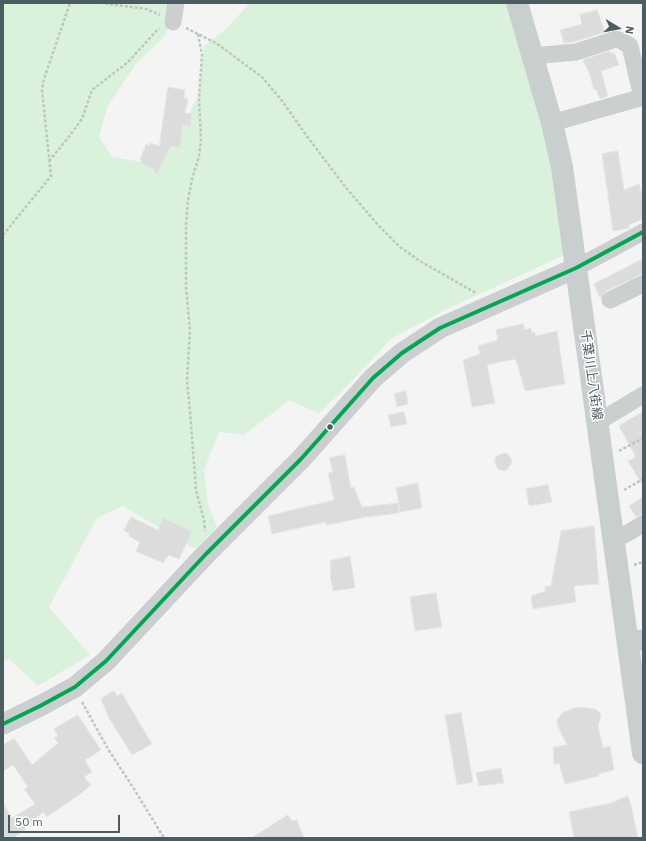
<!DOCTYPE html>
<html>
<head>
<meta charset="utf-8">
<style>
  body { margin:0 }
  #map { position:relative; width:646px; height:841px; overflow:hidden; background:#f4f4f4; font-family:"IBM Plex Sans",sans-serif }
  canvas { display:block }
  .frame { position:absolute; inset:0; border:4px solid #4b5d60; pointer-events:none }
  .north { position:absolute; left:598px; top:8px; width:40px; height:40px; -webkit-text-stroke:3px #fff; paint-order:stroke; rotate:100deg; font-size:11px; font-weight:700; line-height:16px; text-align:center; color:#4b5d60 }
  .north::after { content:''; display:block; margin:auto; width:14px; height:18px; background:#4b5d60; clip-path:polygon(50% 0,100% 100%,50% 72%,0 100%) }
  .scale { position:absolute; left:8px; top:815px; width:112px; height:18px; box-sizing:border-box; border:2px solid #4b5d60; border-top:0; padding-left:5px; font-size:12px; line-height:14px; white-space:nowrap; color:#4b5d60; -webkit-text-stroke:3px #fff; paint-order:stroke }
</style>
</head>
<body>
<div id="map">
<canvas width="646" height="841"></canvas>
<div class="frame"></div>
<div class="north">N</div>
<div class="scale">50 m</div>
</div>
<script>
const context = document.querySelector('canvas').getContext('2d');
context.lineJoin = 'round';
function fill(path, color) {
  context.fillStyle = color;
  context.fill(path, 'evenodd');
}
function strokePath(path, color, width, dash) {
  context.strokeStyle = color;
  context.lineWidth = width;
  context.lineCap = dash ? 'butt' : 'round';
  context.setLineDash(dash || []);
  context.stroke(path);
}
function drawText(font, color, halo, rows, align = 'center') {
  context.font = font + ' "IBM Plex Sans","Noto Sans JP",sans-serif';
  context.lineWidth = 3;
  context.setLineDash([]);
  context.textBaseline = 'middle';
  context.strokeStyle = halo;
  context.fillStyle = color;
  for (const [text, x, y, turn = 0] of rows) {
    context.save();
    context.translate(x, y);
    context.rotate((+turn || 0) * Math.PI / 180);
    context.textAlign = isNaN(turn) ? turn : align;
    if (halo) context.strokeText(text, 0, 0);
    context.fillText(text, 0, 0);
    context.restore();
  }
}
fill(new Path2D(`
  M 3,3 L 178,3 L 165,36 L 136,64 L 108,105 L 99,137 L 112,157 L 142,162 L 180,133 L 198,96 L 204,46 L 228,27 L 250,3 L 512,3 L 554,152 L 569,253 L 447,309 L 391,339 L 351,382 L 319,414 L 290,400 L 244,435 L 219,432 L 204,470 L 208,504 L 217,527 L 195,549 L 123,506 L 97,518 L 49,607 L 90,655 L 38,686 L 9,659 L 3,663 Z`), '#daf2db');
const building = new Path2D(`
  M 597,10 L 605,32 L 574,42 L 564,43 L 560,30 L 582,24 L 580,15 Z
  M 610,51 L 611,54 L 614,52 L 619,65 L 601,71 L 608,96 L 600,99 L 596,89 L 594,90 L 590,75 L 583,60 Z
  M 168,87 L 185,90 L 184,98 L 188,99 L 185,113 L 192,114 L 190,126 L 183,125 L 180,148 L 171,146 L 157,174 L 154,173 L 155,170 L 141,163 L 142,160 L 140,160 L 146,144 L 149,146 L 150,143 L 159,146 Z
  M 618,151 L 624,190 L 639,184 L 643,197 L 643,219 L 629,225 L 629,228 L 613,231 L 602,154 Z
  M 643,259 L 643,274 L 606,291 L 600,298 L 594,284 Z
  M 523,324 L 525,330 L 531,328 L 532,333 L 535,332 L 535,336 L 557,331 L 565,384 L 525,391 L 516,360 L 514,360 L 514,359 L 487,365 L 495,403 L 472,407 L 463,360 L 480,354 L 478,346 L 498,340 L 496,330 Z
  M 406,391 L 408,404 L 397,407 L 394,394 Z
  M 404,412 L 407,424 L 391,427 L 388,415 Z
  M 643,412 L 643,486 L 628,461 L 636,457 L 619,426 Z
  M 504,453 L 508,454 L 512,460 L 511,464 L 506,471 L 498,469 L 495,463 L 495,458 L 497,456 Z
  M 345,455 L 351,488 L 354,487 L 362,507 L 398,503 L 399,513 L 366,517 L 327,525 L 326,522 L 272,534 L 268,516 L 334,500 L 328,473 L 333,472 L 329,458 Z
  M 418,483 L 422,508 L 400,512 L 396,488 Z
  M 548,485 L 552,502 L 529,506 L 526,489 Z
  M 643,497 L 643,514 L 636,517 L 629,506 Z
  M 131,517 L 158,530 L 163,518 L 192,531 L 179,559 L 169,555 L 163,563 L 136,551 L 140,542 L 129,536 L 130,534 L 124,530 Z
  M 594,526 L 599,584 L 574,586 L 576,602 L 533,609 L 531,596 L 546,591 L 545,587 L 551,586 L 561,531 Z
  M 350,556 L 355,588 L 333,591 L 330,575 L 331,573 L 330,561 Z
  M 436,593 L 442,627 L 415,631 L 410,597 Z
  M 114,691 L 117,696 L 122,693 L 152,744 L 132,755 L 109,718 L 101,699 Z
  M 577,707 L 595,709 L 600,713 L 601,717 L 598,725 L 603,748 L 610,746 L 614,770 L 598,774 L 599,776 L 565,784 L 559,763 L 554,765 L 553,747 L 567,745 L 558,727 L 557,720 L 562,713 Z
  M 461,713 L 473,782 L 457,785 L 445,715 Z
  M 78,715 L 101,750 L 85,760 L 92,772 L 84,777 L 91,785 L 83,792 L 47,817 L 43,812 L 25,828 L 25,830 L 13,838 L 3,838 L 3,803 L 12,818 L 35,804 L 24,789 L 28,787 L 13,765 L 3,771 L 3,745 L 14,738 L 32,765 L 58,743 L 54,738 L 58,736 L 54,729 Z
  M 501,768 L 504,783 L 479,786 L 476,773 Z
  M 628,796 L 631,805 L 638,838 L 574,838 L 569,812 L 611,803 Z
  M 288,815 L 292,821 L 297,820 L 304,838 L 252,838 Z`);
fill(building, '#dcdcdd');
strokePath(building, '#e5e6e7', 1);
strokePath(new Path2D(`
  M 100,3 L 147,9 L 160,15
  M 186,28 L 216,43 L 262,77 L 283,102 L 306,135 L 347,189 L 379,226 L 400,247 L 420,261 L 476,293
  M 198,34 L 202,55 L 199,98 L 201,140 L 199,156 L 192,179 L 188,200 L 186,225 L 186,287 L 190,330 L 187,380 L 190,411 L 196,490 L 204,520 L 205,531
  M 49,161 L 68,138 L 82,119 L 92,90 L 128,62 L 159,28
  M 3,235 L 51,176 L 42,90 L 44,79 L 70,3
  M 619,451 L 643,438
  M 624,490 L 643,479
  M 634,565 L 643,562
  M 82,702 L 108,749 L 134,789 L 164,838`), '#bbc7c0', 2.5, [3, 2]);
strokePath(new Path2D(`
  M 173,22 L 176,3
  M 532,56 L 576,52 L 616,39 L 622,41 L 630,46 L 642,97
  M 552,123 L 643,97
  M 576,268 L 643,232
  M 610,300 L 643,284
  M 598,422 L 643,395
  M 614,541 L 643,524`), '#cbcfcf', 17);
strokePath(new Path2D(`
  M 628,641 L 643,640
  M 3,724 L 40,706 L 75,687 L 106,661 L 206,554 L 301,459 L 373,378 L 402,353 L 440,328 L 576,268`), '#cbcfcf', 21);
strokePath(new Path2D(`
  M 517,3 L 552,123 L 562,167 L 643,753`), '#c9cecf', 22);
strokePath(new Path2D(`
  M 3,724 L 40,706 L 75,687 L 106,661 L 206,554 L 301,459 L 373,378 L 402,353 L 440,328 L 576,268 L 643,232`), '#00a651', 4);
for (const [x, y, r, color] of [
  [330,427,3.5,"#4b5d60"]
]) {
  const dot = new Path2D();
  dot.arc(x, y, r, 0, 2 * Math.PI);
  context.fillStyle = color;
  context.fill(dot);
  strokePath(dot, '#fff', 1.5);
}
drawText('13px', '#4b5d60', '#fff', [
  ["千葉川上八街線",591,375,82]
]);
</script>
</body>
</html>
